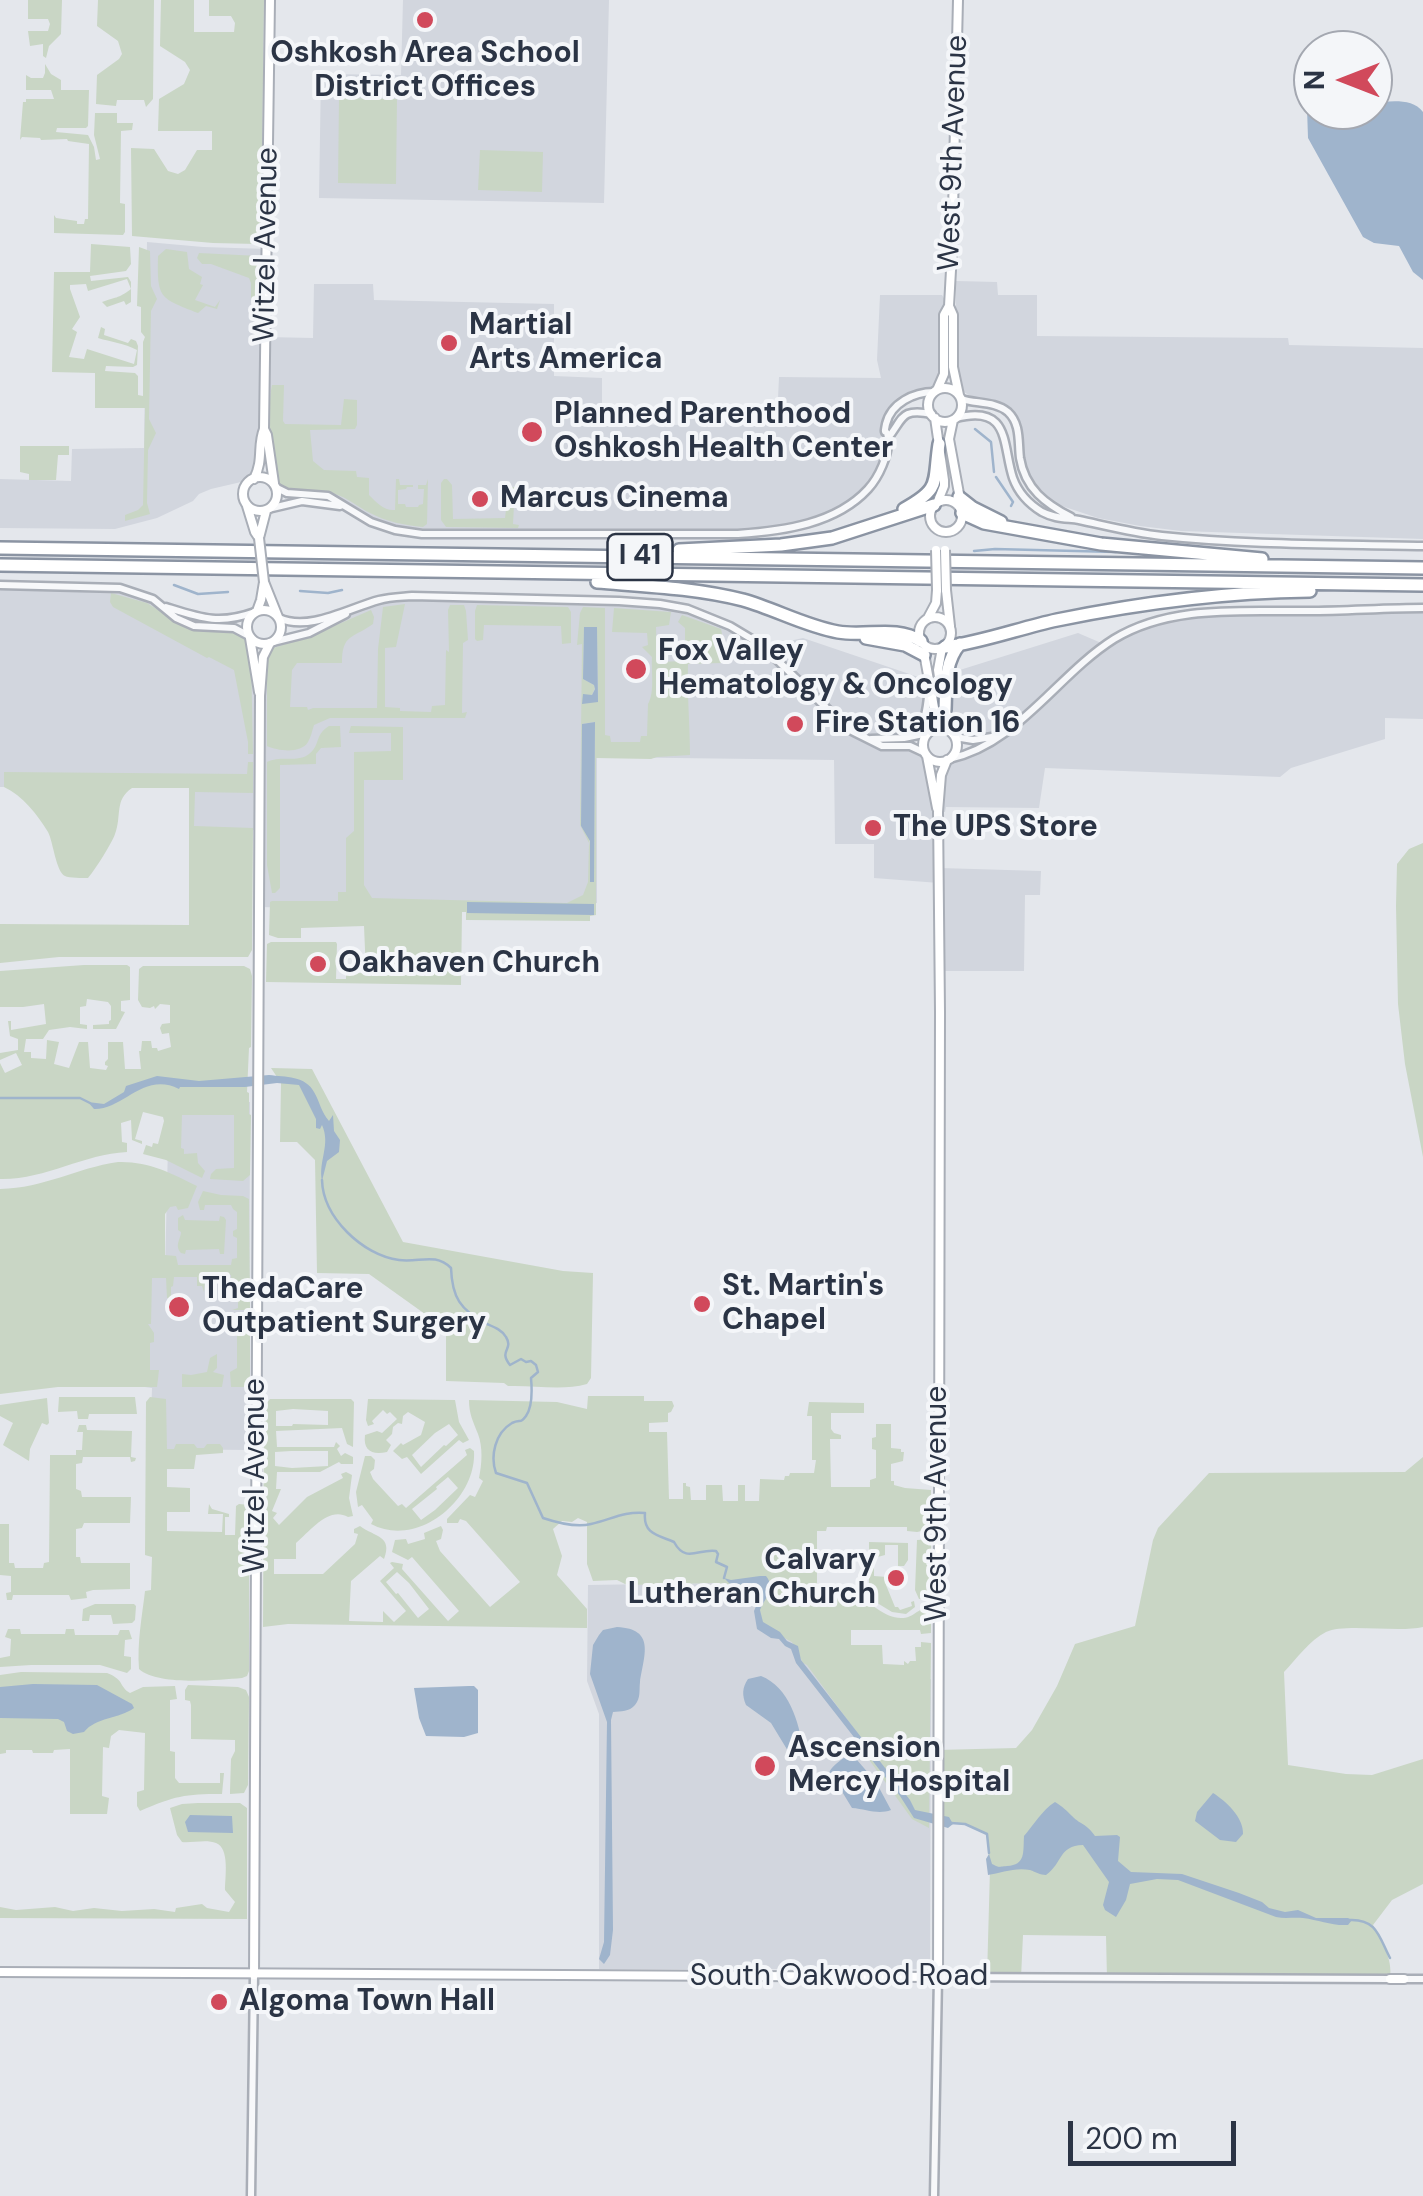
<!DOCTYPE html>
<html>
<head>
<meta charset="utf-8">
<style>
  body { margin:0 }
  #map { position:relative; width:1423px; height:2196px; overflow:hidden; background:#e4e7ec; font-family:"DM Sans",sans-serif }
  canvas { display:block }
  .north { position:absolute; left:1293px; top:30px; width:100px; height:100px; box-sizing:border-box; background:#f4f6f9; border:2px solid #a4a8b1; border-radius:50%; rotate:270deg; font-size:28px; font-weight:700; line-height:40px; text-align:center; color:#2b3445 }
  .north::after { content:''; display:block; margin:auto; width:35px; height:45px; background:#d1495b; clip-path:polygon(50% 0,100% 100%,50% 72%,0 100%) }
  .scale { position:absolute; left:1068px; top:2121px; width:168px; height:45px; box-sizing:border-box; border:5px solid #2b3445; border-top:0; padding-left:12px; font-size:30px; line-height:35px; white-space:nowrap; color:#2b3445; -webkit-text-stroke:8px #f4f6f9; paint-order:stroke }
</style>
</head>
<body>
<div id="map">
<canvas width="1423" height="2196"></canvas>
<div class="north">N</div>
<div class="scale">200 m</div>
</div>
<script>
const context = document.querySelector('canvas').getContext('2d');
context.lineJoin = 'round';
function fill(path, color) {
  context.fillStyle = color;
  context.fill(path, 'evenodd');
}
function strokePath(path, color, width, dash) {
  context.strokeStyle = color;
  context.lineWidth = width;
  context.lineCap = dash ? 'butt' : 'round';
  context.setLineDash(dash || []);
  context.stroke(path);
}
function drawText(font, color, halo, rows, align = 'center') {
  context.font = font + ' "DM Sans",sans-serif';
  context.lineWidth = 8;
  context.setLineDash([]);
  context.textBaseline = 'middle';
  context.strokeStyle = halo;
  context.fillStyle = color;
  for (const [text, x, y, turn = 0] of rows) {
    context.save();
    context.translate(x, y);
    context.rotate((+turn || 0) * Math.PI / 180);
    context.textAlign = isNaN(turn) ? turn : align;
    if (halo) context.strokeText(text, 0, 0);
    context.fillText(text, 0, 0);
    context.restore();
  }
}
fill(new Path2D(`
  M 403,0 L 609,0 L 604,203 L 319,198 L 321,74 L 401,75 Z
  M 147,242 L 203,247 L 267,249 L 266,337 L 313,338 L 314,284 L 373,284 L 374,300 L 554,304 L 554,376 L 602,378 L 602,424 L 682,425 L 683,419 L 777,420 L 779,377 L 881,378 L 877,360 L 880,295 L 942,295 L 949,306 L 944,315 L 944,366 L 937,390 L 909,397 L 888,417 L 885,456 L 868,489 L 826,516 L 759,533 L 422,534 L 383,526 L 333,498 L 287,493 L 274,485 L 264,430 L 254,479 L 211,489 L 199,494 L 193,501 L 157,518 L 115,529 L 0,528 L 0,479 L 71,481 L 72,449 L 144,448 Z
  M 956,281 L 997,282 L 998,295 L 1037,295 L 1037,336 L 1288,338 L 1289,345 L 1423,348 L 1423,539 L 1181,531 L 1140,526 L 1098,518 L 1056,504 L 1042,493 L 1030,478 L 1025,462 L 1022,430 L 1016,417 L 999,402 L 975,399 L 964,392 L 956,360 Z
  M 0,585 L 104,586 L 153,599 L 176,618 L 194,625 L 234,628 L 250,638 L 257,683 L 263,657 L 270,643 L 297,637 L 351,610 L 394,597 L 660,604 L 702,614 L 762,647 L 803,638 L 930,681 L 926,716 L 913,736 L 872,739 L 882,746 L 910,746 L 925,753 L 937,809 L 947,760 L 998,737 L 955,737 L 945,710 L 947,674 L 1078,633 L 1106,645 L 1132,630 L 1185,615 L 1423,608 L 1423,719 L 1385,718 L 1385,739 L 1291,768 L 1280,777 L 1045,768 L 1039,808 L 946,807 L 945,812 L 938,812 L 940,868 L 1041,871 L 1040,895 L 1025,895 L 1024,971 L 940,971 L 939,883 L 874,878 L 874,844 L 835,844 L 834,760 L 597,757 L 597,903 L 467,912 L 259,907 L 260,830 L 189,830 L 189,788 L 0,787 Z
  M 250,1102 L 249,1450 L 150,1449 L 152,1388 L 145,1387 L 146,1272 L 165,1272 L 169,1103 Z
  M 718,1583 L 868,1678 L 931,1679 L 930,1969 L 599,1969 L 599,1714 L 587,1681 L 588,1585 Z`), '#d2d6de');
fill(new Path2D(`
  M 28,0 L 62,0 L 61,34 L 49,46 L 46,58 L 43,56 L 43,44 L 30,46 L 28,31 L 48,31 L 50,24 L 48,19 L 28,19 Z
  M 98,0 L 154,0 L 153,99 L 146,107 L 144,100 L 117,100 L 116,106 L 96,104 L 97,75 L 119,59 L 122,54 L 118,41 L 97,26 Z
  M 161,0 L 194,0 L 194,32 L 234,32 L 235,23 L 231,16 L 209,16 L 209,0 L 264,0 L 261,239 L 257,244 L 213,243 L 132,236 L 131,148 L 154,149 L 168,171 L 178,174 L 185,170 L 197,150 L 212,150 L 212,131 L 158,131 L 159,99 L 184,84 L 190,70 L 185,62 L 160,46 Z
  M 45,64 L 51,74 L 61,80 L 61,90 L 89,90 L 88,126 L 86,128 L 57,128 L 56,132 L 88,135 L 94,147 L 96,160 L 100,159 L 94,135 L 95,113 L 117,113 L 117,123 L 133,123 L 132,130 L 121,131 L 120,203 L 125,204 L 125,232 L 123,235 L 54,233 L 54,215 L 56,218 L 77,221 L 77,224 L 84,224 L 85,219 L 88,219 L 89,144 L 68,141 L 67,139 L 41,140 L 40,138 L 22,137 L 20,140 L 23,102 L 26,102 L 26,99 L 54,99 L 51,90 L 26,90 L 26,75 L 31,78 L 43,78 L 45,73 Z
  M 339,98 L 397,99 L 396,184 L 338,183 Z
  M 480,150 L 543,152 L 542,192 L 478,190 Z
  M 91,244 L 130,247 L 131,264 L 126,271 L 90,276 L 91,281 L 128,277 L 131,282 L 131,302 L 126,305 L 124,301 L 107,307 L 102,302 C 115,297 118,299 131,289 L 127,279 L 88,291 L 86,284 L 70,285 L 70,289 L 80,317 L 72,329 L 77,332 L 69,357 L 84,359 L 87,349 L 134,364 L 137,350 C 124,343 111,342 98,338 L 101,327 L 105,329 L 104,335 L 128,343 L 131,339 L 136,341 L 138,346 L 137,365 L 133,367 L 106,366 L 105,371 L 135,373 L 138,376 L 138,395 L 143,396 L 143,342 L 145,337 L 141,332 L 141,307 L 137,306 L 139,247 L 150,251 L 151,286 L 157,299 L 151,311 L 149,419 L 156,433 L 148,450 L 147,503 L 150,514 L 125,521 L 125,515 L 138,510 L 143,505 L 145,408 L 95,408 L 95,373 L 52,372 L 54,272 L 90,272 Z
  M 166,249 L 187,252 L 189,269 L 202,277 L 200,284 L 203,285 L 195,300 L 215,307 L 220,300 L 217,309 L 206,306 L 198,313 C 160,298 157,299 158,256 Z
  M 199,253 L 259,256 L 260,305 L 254,306 L 251,303 L 251,283 L 249,278 L 211,264 L 202,264 L 197,258 Z
  M 272,385 L 284,385 L 283,421 L 285,424 L 341,425 L 344,399 L 357,400 L 357,425 L 355,429 L 310,430 L 313,461 L 324,470 L 356,471 L 357,477 L 369,478 L 369,495 C 377,503 384,511 395,510 L 396,479 L 399,479 L 400,485 L 413,485 L 413,487 L 407,487 L 406,489 L 398,490 L 398,504 L 405,504 L 406,507 L 418,507 L 419,505 L 423,504 L 424,489 L 418,489 L 418,485 L 426,485 L 428,479 L 427,524 L 423,527 C 404,525 387,522 370,513 C 358,507 348,498 335,494 C 322,490 289,492 281,485 C 267,472 268,402 272,385 Z
  M 20,446 L 69,446 L 69,455 L 58,455 L 56,480 L 29,480 L 29,474 L 20,472 Z
  M 444,479 L 447,479 L 452,485 L 453,519 L 505,518 L 506,510 L 509,509 L 509,487 L 515,487 L 513,524 L 519,525 L 518,528 L 446,527 L 441,520 L 441,483 Z
  M 111,593 L 147,603 L 179,623 L 192,628 L 233,632 L 244,638 L 251,656 L 253,754 L 248,754 L 248,742 L 234,670 L 209,657 L 207,658 L 113,607 L 110,602 Z
  M 405,604 L 396,647 L 385,648 L 385,707 L 400,708 L 400,711 L 431,712 L 432,706 L 445,705 L 446,650 L 449,652 L 448,610 L 450,605 L 464,605 L 466,611 L 468,640 L 463,643 L 462,713 L 467,712 L 465,718 L 330,718 L 314,725 C 312,731 311,737 308,742 C 301,754 278,751 267,746 L 267,662 L 269,653 L 273,648 L 311,636 L 371,610 L 374,617 L 373,624 C 352,639 342,634 342,663 L 297,663 L 292,670 L 290,707 L 307,707 L 308,710 L 313,708 L 377,708 L 378,649 L 383,607 Z
  M 477,605 L 568,607 L 571,612 L 571,643 L 562,644 L 561,626 L 484,625 L 483,640 L 477,641 L 475,639 L 475,611 Z
  M 583,607 L 605,608 L 605,735 L 610,736 L 611,742 L 640,742 L 641,736 L 647,736 L 648,704 C 655,692 651,671 652,657 L 642,647 L 648,645 L 647,633 L 612,632 L 614,608 L 671,612 L 669,625 L 656,627 L 657,662 L 685,661 L 685,628 L 678,622 L 682,615 L 721,629 L 722,634 L 721,663 L 688,664 C 687,696 690,725 690,755 L 657,757 L 651,759 L 596,758 L 596,915 L 590,916 L 590,921 L 466,920 L 466,912 L 462,912 L 461,985 L 266,982 L 267,944 L 271,942 L 336,942 L 337,944 L 336,979 L 346,979 L 346,973 L 366,973 L 364,926 L 301,928 L 301,938 L 278,938 L 269,935 L 270,902 L 272,901 L 338,901 L 338,892 L 346,892 L 346,838 L 354,831 L 354,752 L 391,751 L 391,733 L 349,733 L 351,726 L 403,727 L 403,780 L 364,780 L 364,885 L 372,898 L 567,903 L 583,895 L 588,882 L 589,843 L 580,825 L 582,644 L 577,645 L 580,613 ZM 596,627 L 597,628 L 598,701 L 583,695 L 592,695 L 595,688 L 594,685 L 583,679 L 584,628 ZM 594,722 L 595,722 L 594,882 L 589,838 L 581,826 L 582,724 Z
  M 329,726 L 340,726 L 341,747 L 321,748 L 316,754 L 316,764 L 280,765 L 280,888 L 275,893 L 272,893 L 267,865 L 267,762 C 280,755 298,763 309,754 C 321,745 314,735 329,726 Z
  M 248,762 L 253,762 L 253,793 L 195,792 L 194,826 L 253,828 L 252,950 L 248,957 L 59,957 L 0,963 L 0,924 L 189,925 L 189,788 L 132,788 C 114,800 122,816 115,834 C 112,843 95,870 88,878 C 83,878 69,878 65,876 C 56,872 53,841 48,832 C 37,814 23,796 4,787 L 4,772 L 247,774 Z
  M 1423,843 L 1423,1157 L 1405,1064 L 1398,1004 L 1396,906 L 1397,864 L 1409,849 Z
  M 84,965 L 127,965 L 130,967 L 130,1000 L 121,1001 L 121,1011 L 125,1012 L 116,1029 L 93,1029 L 93,1025 L 109,1024 L 109,1021 L 111,1020 L 111,1006 L 108,1002 L 87,999 L 86,1006 L 80,1007 L 80,1024 L 87,1025 L 87,1029 L 70,1027 L 49,1030 L 43,1039 L 26,1039 L 24,1052 L 31,1052 L 31,1058 L 46,1059 L 47,1040 L 59,1042 L 54,1064 L 69,1068 L 79,1042 L 88,1042 L 90,1068 L 106,1070 L 108,1066 L 105,1065 L 105,1062 L 108,1059 L 108,1042 L 123,1042 L 125,1069 L 141,1069 L 139,1051 L 141,1051 L 142,1041 L 151,1041 L 152,1048 L 157,1048 L 158,1051 L 171,1047 L 169,1033 L 162,1034 L 160,1028 L 162,1024 L 170,1023 L 170,1005 L 160,1004 L 155,1009 L 154,1006 L 150,1008 L 142,1007 L 138,1000 L 139,969 L 143,966 L 244,966 L 250,969 L 252,976 L 251,1047 L 249,1048 L 247,1092 L 249,1093 L 249,1114 L 251,1115 L 250,1175 L 243,1181 L 210,1179 L 211,1174 L 216,1169 L 234,1168 L 234,1115 L 182,1115 L 181,1148 L 184,1149 L 184,1154 L 197,1153 L 198,1163 L 205,1171 L 202,1178 L 166,1160 L 143,1154 L 146,1145 L 152,1147 L 153,1143 L 158,1144 L 164,1121 L 163,1117 L 143,1112 L 135,1139 L 142,1141 L 142,1144 L 132,1140 L 131,1120 L 121,1123 L 122,1142 L 127,1143 L 127,1152 C 83,1154 45,1180 0,1179 L 0,1063 L 5,1073 L 22,1065 L 16,1053 L 0,1060 L 0,1053 L 18,1050 L 18,1039 L 10,1036 L 8,1021 L 11,1021 L 11,1030 L 46,1024 L 44,1004 L 23,1007 L 0,1007 L 0,971 Z
  M 271,1068 L 312,1069 L 403,1242 L 563,1271 L 593,1273 L 591,1378 L 587,1384 C 562,1391 534,1385 508,1386 L 504,1383 L 446,1381 L 446,1329 L 369,1274 L 317,1273 L 315,1160 L 297,1142 L 280,1142 L 281,1083 Z
  M 118,1162 C 148,1161 171,1173 197,1186 L 188,1208 L 178,1210 L 176,1206 L 170,1207 L 165,1214 L 165,1255 L 176,1256 L 178,1265 L 231,1265 L 232,1259 L 237,1258 L 237,1238 L 233,1236 L 233,1231 L 237,1229 L 237,1212 L 233,1209 L 231,1205 L 205,1205 L 204,1210 L 200,1210 L 198,1202 L 203,1191 L 221,1195 L 243,1196 L 249,1199 L 250,1310 L 232,1310 L 238,1308 L 238,1282 L 231,1278 L 231,1275 L 211,1274 L 211,1280 L 205,1280 L 204,1292 L 202,1286 L 197,1286 L 197,1277 L 174,1277 L 173,1286 L 171,1287 L 171,1295 L 174,1295 L 173,1298 L 167,1298 L 166,1278 L 152,1278 L 151,1324 L 148,1324 L 154,1333 L 154,1342 L 150,1343 L 150,1370 L 159,1370 L 157,1387 L 58,1387 L 0,1394 L 0,1189 C 45,1188 76,1168 118,1162 Z
  M 183,1215 L 185,1220 L 219,1221 L 220,1216 L 224,1217 L 226,1220 L 224,1254 L 220,1254 L 219,1249 L 186,1250 L 185,1254 L 181,1253 C 174,1245 181,1239 181,1232 L 178,1230 L 178,1218 Z
  M 230,1318 L 250,1320 L 250,1380 L 244,1387 L 231,1387 L 230,1372 L 237,1368 L 237,1330 L 219,1330 L 222,1324 L 230,1324 Z
  M 217,1354 L 217,1368 L 213,1372 L 224,1375 L 222,1387 L 182,1387 L 182,1374 L 191,1375 L 207,1372 L 210,1358 Z
  M 588,1396 L 644,1396 L 644,1401 L 672,1401 L 674,1406 L 671,1412 L 668,1413 L 668,1422 L 649,1423 L 649,1432 L 667,1432 L 669,1499 L 683,1499 L 683,1483 L 686,1483 L 686,1486 L 690,1487 L 691,1500 L 706,1500 L 706,1485 L 722,1485 L 723,1501 L 738,1501 L 738,1485 L 745,1485 L 745,1501 L 759,1501 L 760,1479 L 784,1480 L 785,1476 L 789,1476 L 790,1473 L 814,1473 L 816,1460 L 812,1460 L 812,1416 L 807,1416 L 809,1402 L 864,1403 L 864,1413 L 831,1413 L 831,1429 L 834,1433 L 841,1435 L 841,1439 L 830,1439 L 831,1487 L 870,1487 L 870,1480 L 876,1478 L 876,1450 L 872,1449 L 872,1438 L 876,1437 L 876,1424 L 891,1424 L 891,1448 L 901,1449 L 901,1452 L 904,1452 L 903,1461 L 891,1464 L 891,1481 L 894,1481 L 894,1485 L 905,1488 L 931,1490 L 931,1529 L 917,1532 L 907,1531 L 907,1527 L 827,1527 L 826,1531 L 817,1531 L 817,1593 C 828,1594 847,1590 857,1595 C 872,1603 884,1618 901,1618 C 915,1618 917,1607 931,1608 L 931,1633 L 921,1634 L 920,1630 L 851,1630 L 851,1645 L 882,1645 L 883,1664 L 904,1665 L 904,1661 L 908,1664 L 910,1661 L 916,1661 L 915,1647 L 921,1647 L 921,1642 L 931,1643 L 929,1828 L 912,1819 L 854,1739 L 863,1741 L 807,1665 L 803,1663 L 792,1642 L 763,1627 L 760,1610 L 717,1583 L 627,1585 L 617,1580 L 593,1581 L 587,1564 L 587,1522 L 578,1518 L 572,1522 L 562,1521 L 553,1529 L 562,1556 L 557,1575 L 587,1609 L 587,1628 L 288,1624 L 263,1627 L 264,1406 L 270,1399 L 351,1399 L 354,1402 L 353,1447 L 347,1444 L 342,1428 L 276,1431 L 277,1447 L 334,1447 L 336,1442 L 340,1446 L 337,1449 L 341,1456 L 345,1453 L 353,1457 L 353,1464 L 341,1464 L 339,1462 L 320,1472 L 277,1472 L 276,1489 L 281,1489 L 272,1511 L 277,1513 L 273,1518 L 279,1525 L 307,1497 L 343,1478 L 341,1474 L 346,1472 L 352,1475 L 349,1498 L 353,1516 L 348,1517 C 329,1506 311,1530 296,1543 L 296,1559 L 274,1559 L 274,1574 L 323,1574 L 355,1544 L 358,1534 L 354,1533 L 354,1529 L 360,1526 C 375,1537 393,1536 384,1559 L 380,1556 L 351,1581 L 349,1621 L 383,1622 L 383,1611 L 394,1622 L 406,1611 L 380,1581 L 394,1568 L 390,1563 L 392,1562 L 403,1564 L 402,1569 L 448,1621 L 459,1611 L 412,1557 L 408,1560 L 392,1552 L 395,1540 L 406,1539 L 408,1544 L 425,1539 L 424,1533 L 441,1526 L 443,1530 L 441,1539 L 436,1541 L 440,1551 L 490,1607 L 520,1582 L 466,1521 L 460,1519 L 458,1523 L 447,1523 L 447,1519 L 470,1495 L 475,1497 L 483,1481 L 479,1478 C 482,1464 483,1447 478,1434 C 473,1421 469,1414 469,1400 L 557,1402 L 587,1409 ZM 293,1409 L 328,1411 L 328,1425 L 293,1424 L 292,1426 L 276,1426 L 276,1411 ZM 291,1451 L 328,1451 L 328,1466 L 292,1468 L 275,1466 L 275,1452 ZM 397,1572 L 409,1583 L 429,1609 L 418,1618 L 398,1593 L 396,1594 L 386,1582 Z
  M 59,1397 L 135,1397 L 137,1414 L 89,1414 L 88,1419 L 78,1419 L 77,1411 L 58,1412 Z
  M 150,1397 L 166,1399 L 167,1449 L 174,1449 L 176,1444 L 194,1444 L 197,1448 L 204,1448 L 207,1444 L 220,1444 L 223,1448 L 223,1453 L 196,1455 L 194,1469 L 167,1469 L 167,1487 L 190,1488 L 190,1512 L 167,1512 L 167,1531 L 222,1532 L 223,1514 L 208,1514 L 209,1504 L 212,1509 L 229,1514 L 229,1517 L 225,1517 L 225,1535 L 235,1535 L 236,1506 L 239,1504 L 249,1505 L 249,1671 L 247,1676 L 242,1678 C 216,1680 158,1686 139,1669 C 137,1642 142,1617 145,1591 L 151,1590 L 152,1557 L 145,1555 L 146,1402 Z
  M 47,1398 L 49,1423 L 47,1425 L 42,1423 L 30,1449 L 29,1461 L 3,1445 L 13,1423 L 0,1416 L 0,1405 Z
  M 368,1399 L 455,1400 L 459,1422 L 469,1440 L 463,1443 L 459,1440 L 421,1474 L 407,1457 L 402,1459 L 393,1451 L 401,1443 L 403,1445 L 421,1435 L 425,1422 L 408,1412 L 403,1416 L 402,1424 L 398,1423 L 393,1427 L 392,1434 L 386,1440 L 391,1445 L 387,1452 C 372,1455 363,1451 365,1435 L 377,1431 L 382,1433 L 397,1419 L 390,1412 L 387,1414 L 383,1410 L 372,1421 L 374,1424 L 368,1426 L 366,1420 ZM 449,1424 L 458,1435 L 446,1446 L 444,1445 L 421,1467 L 412,1455 L 435,1433 Z
  M 79,1425 L 86,1425 L 87,1430 L 132,1431 L 131,1457 L 136,1458 L 135,1461 L 131,1462 L 130,1457 L 83,1457 L 82,1463 L 76,1464 L 76,1489 L 81,1491 L 82,1497 L 131,1497 L 130,1523 L 84,1523 L 82,1528 L 76,1529 L 76,1557 L 80,1557 L 81,1563 L 130,1563 L 130,1589 L 93,1590 L 86,1592 L 87,1598 L 71,1600 L 69,1595 L 13,1595 L 12,1600 L 7,1600 L 6,1593 L 11,1592 L 11,1576 L 0,1575 L 0,1524 L 9,1524 L 9,1563 L 14,1563 L 15,1568 L 43,1568 L 44,1563 L 49,1562 L 50,1455 L 76,1455 L 76,1450 L 82,1450 L 83,1432 L 77,1432 Z
  M 470,1448 L 474,1451 C 477,1500 417,1549 371,1524 L 373,1520 L 362,1505 L 358,1507 L 356,1492 L 365,1456 L 371,1456 L 375,1460 L 374,1469 L 370,1472 L 373,1479 L 398,1506 L 402,1504 L 406,1508 L 467,1455 L 465,1450 ZM 448,1477 L 458,1488 L 435,1510 L 421,1520 L 412,1509 L 437,1489 L 436,1487 Z
  M 1423,1457 L 1423,1627 C 1398,1633 1345,1623 1326,1632 C 1310,1640 1296,1659 1284,1672 L 1288,1765 L 1346,1774 L 1372,1775 L 1423,1759 L 1423,1884 L 1392,1900 L 1373,1925 C 1382,1943 1393,1958 1390,1979 L 1107,1978 L 1106,1936 L 1023,1935 L 1021,1978 L 987,1977 L 990,1869 L 987,1834 L 965,1824 L 944,1821 L 937,1813 L 937,1750 L 1016,1748 L 1032,1730 L 1057,1686 L 1075,1644 L 1135,1626 L 1153,1540 L 1158,1528 L 1209,1473 L 1405,1472 Z
  M 931,1539 L 931,1599 L 919,1599 L 915,1590 L 917,1540 Z
  M 869,1542 L 908,1543 L 908,1560 L 904,1566 L 898,1566 L 898,1545 L 885,1545 L 885,1555 L 874,1558 L 874,1576 L 887,1577 L 886,1585 L 895,1607 L 898,1607 L 900,1610 L 912,1606 L 911,1602 L 914,1601 L 915,1607 L 906,1614 L 892,1612 L 869,1598 Z
  M 95,1604 L 134,1604 L 136,1606 L 135,1620 L 132,1623 L 113,1624 L 111,1615 L 90,1615 L 89,1621 L 82,1621 L 83,1609 Z
  M 8,1629 L 20,1629 L 21,1634 L 65,1634 L 66,1629 L 74,1629 L 75,1635 L 118,1635 L 120,1630 L 129,1630 L 132,1639 L 125,1640 L 124,1656 L 131,1657 L 131,1669 L 127,1673 L 100,1665 L 31,1665 L 0,1667 L 0,1658 L 10,1656 L 11,1639 L 5,1637 Z
  M 21,1672 L 107,1673 C 125,1680 119,1687 130,1693 L 143,1687 L 175,1686 L 177,1699 L 170,1700 L 170,1751 L 175,1752 L 175,1778 L 179,1783 L 220,1783 L 220,1773 L 224,1773 L 222,1794 C 184,1794 175,1796 140,1811 L 137,1806 L 137,1792 L 144,1790 L 145,1733 L 119,1730 L 111,1736 L 109,1748 L 103,1747 L 102,1796 L 109,1798 L 107,1814 L 70,1814 L 70,1749 L 54,1750 L 53,1753 L 33,1753 L 32,1750 L 6,1750 L 6,1753 L 0,1754 L 0,1675 Z
  M 188,1685 L 238,1687 L 246,1690 L 249,1697 L 248,1785 L 244,1793 L 230,1794 L 230,1791 L 231,1759 L 235,1751 L 235,1740 L 191,1739 L 191,1705 L 190,1701 L 185,1700 L 185,1690 Z
  M 198,1803 L 240,1803 L 247,1808 L 247,1919 L 0,1918 L 0,1907 L 16,1910 L 55,1907 L 73,1911 L 94,1908 L 122,1911 L 154,1909 L 175,1912 L 176,1908 L 202,1904 L 207,1908 L 229,1912 L 235,1902 L 225,1890 C 225,1878 230,1848 216,1843 C 207,1839 192,1843 182,1842 L 177,1835 L 170,1808 L 182,1804 Z`), '#c9d6c5');
fill(new Path2D(`
  M 1312,102 L 1313,110 L 1373,110 L 1373,102 C 1390,102 1412,97 1423,112 L 1423,280 L 1413,272 L 1399,246 L 1374,243 L 1363,237 L 1308,138 L 1307,108 Z
  M 584,627 L 597,627 L 598,702 L 582,704 L 583,694 L 592,695 L 595,689 L 594,685 L 583,679 Z
  M 595,722 L 594,882 L 590,882 L 590,841 L 581,826 L 582,724 Z
  M 467,902 L 594,904 L 594,915 L 467,913 Z
  M 269,1075 C 285,1077 306,1076 314,1092 C 320,1102 321,1112 329,1121 L 333,1115 L 334,1131 L 340,1140 L 339,1152 L 327,1161 L 322,1181 C 318,1161 331,1145 322,1125 L 320,1129 L 316,1128 L 316,1119 L 299,1085 L 277,1083 L 245,1087 L 180,1087 L 179,1089 C 144,1071 123,1110 94,1109 L 88,1102 L 104,1104 L 124,1092 L 126,1086 L 157,1076 L 199,1081 Z
  M 760,1576 L 766,1576 C 776,1588 765,1598 760,1610 L 763,1622 L 780,1632 L 787,1641 L 798,1646 L 801,1660 L 910,1800 L 915,1810 L 949,1817 L 953,1824 L 948,1828 L 914,1818 L 900,1796 L 796,1663 L 791,1649 L 785,1646 L 779,1639 L 771,1638 L 757,1629 L 754,1611 L 760,1597 C 750,1587 745,1582 732,1586 L 724,1578 L 731,1580 Z
  M 617,1627 C 656,1629 644,1655 640,1682 C 639,1690 641,1698 635,1705 C 629,1712 621,1711 613,1712 L 611,1720 L 613,1930 L 610,1955 L 604,1964 L 599,1959 L 604,1942 L 607,1722 L 590,1674 L 593,1645 L 599,1635 L 603,1630 Z
  M 761,1676 C 789,1687 799,1722 803,1749 L 795,1756 L 788,1751 L 771,1723 L 746,1705 C 742,1695 742,1688 748,1679 Z
  M 33,1684 L 97,1685 L 132,1704 L 134,1708 C 119,1719 96,1717 84,1732 L 73,1734 L 67,1731 L 64,1722 L 58,1719 L 0,1718 L 0,1687 Z
  M 469,1686 L 474,1686 L 478,1690 L 478,1733 L 464,1737 L 426,1736 L 419,1718 L 414,1688 Z
  M 851,1753 L 876,1782 L 891,1810 C 878,1815 866,1809 852,1808 L 841,1790 L 832,1793 C 821,1771 834,1765 851,1753 Z
  M 1213,1793 C 1226,1801 1244,1818 1243,1834 L 1236,1842 L 1220,1840 L 1195,1821 L 1197,1812 Z
  M 1055,1802 C 1063,1807 1066,1810 1072,1816 C 1082,1826 1085,1822 1095,1836 L 1117,1835 L 1120,1837 L 1118,1861 L 1131,1872 L 1182,1874 L 1239,1893 L 1262,1902 L 1269,1908 L 1285,1912 L 1298,1910 L 1316,1918 L 1348,1918 L 1352,1920 L 1348,1925 C 1332,1926 1319,1920 1303,1918 C 1294,1917 1285,1919 1276,1917 L 1178,1880 L 1157,1879 L 1130,1884 L 1126,1900 L 1116,1917 L 1105,1910 L 1103,1905 L 1109,1882 L 1083,1845 C 1058,1846 1063,1863 1046,1875 C 1040,1875 1036,1872 1030,1870 C 1015,1867 1001,1873 988,1875 L 986,1859 L 989,1854 L 992,1864 C 1001,1868 996,1867 1007,1866 C 1026,1865 1023,1852 1024,1836 C 1033,1826 1042,1810 1055,1802 Z
  M 190,1815 L 232,1816 L 233,1833 L 188,1832 L 185,1822 Z`), '#9fb4cc');
strokePath(new Path2D(`
  M 975,429 L 991,442 L 994,472
  M 996,477 L 1013,502 L 1011,506
  M 974,551 L 995,549 L 1116,552
  M 174,585 L 198,594 L 228,592
  M 300,591 L 328,593 L 342,590
  M 0,1098 L 80,1098 L 90,1103
  M 322,1180 C 323,1217 362,1255 399,1260 C 419,1263 435,1252 451,1268 C 452,1297 460,1310 487,1324 C 494,1327 502,1330 506,1337 C 514,1350 498,1350 510,1365 L 521,1359 L 526,1362 L 531,1361 L 536,1365 L 538,1372 L 531,1378 C 532,1389 533,1406 526,1416 C 520,1424 521,1419 512,1423 C 495,1433 490,1456 496,1473 L 527,1483 L 543,1518 C 558,1523 576,1528 591,1524 C 610,1520 624,1511 645,1513 C 643,1534 658,1535 674,1542 C 686,1564 699,1548 716,1551 L 718,1554 L 716,1562 L 727,1567 L 724,1578
  M 951,1823 L 965,1824 L 987,1834 L 989,1853
  M 1350,1920 C 1377,1919 1379,1937 1390,1958`), '#9fb4cc', 2.5);
const tertiary = new Path2D(`
  M 961,399 C 976,404 995,401 1008,412 C 1021,424 1018,443 1020,458 C 1025,489 1046,504 1071,517
  M 956,418 C 1011,404 1002,445 1013,478 C 1018,492 1029,504 1042,512 C 1055,519 1066,518 1079,520 C 1107,526 1134,533 1162,536 C 1248,545 1336,544 1423,546
  M 888,438 C 904,418 900,408 932,414
  M 275,487 L 287,493 L 328,496 L 371,522 L 395,530 L 422,534 L 738,534 C 783,531 836,524 868,489 C 879,477 889,455 888,439 C 887,425 883,439 886,424 C 891,403 914,392 934,392
  M 268,509 L 302,501 L 340,506
  M 0,585 L 120,588 L 153,599 L 176,618 L 194,626 L 234,628 L 249,636
  M 166,607 C 201,618 219,625 255,612
  M 279,618 C 309,632 349,608 379,600 C 390,597 401,597 412,596 L 619,601 L 660,604 L 688,609 L 730,626 L 755,641 L 772,655 L 848,729 L 882,746 L 910,746 L 925,753
  M 273,642 L 309,633 L 346,614
  M 913,736 C 927,722 927,706 929,687
  M 955,737 L 973,740 L 998,736
  M 871,739 L 904,738 L 928,733
  M 949,759 C 1017,745 1057,675 1114,639 C 1171,604 1244,612 1308,611 C 1346,611 1385,608 1423,608
  M 1404,1979 L 1423,1979
  M 251,2196 L 254,1975
  M 934,2196 L 938,1977 L 1390,1979`);
const secondary = new Path2D(`
  M 949,306 L 953,315 L 953,367 L 959,395
  M928 405a17 17 0 1 1 34 0a17 17 0 1 1-34 0Z
  M 937,390 L 944,374 L 944,315 L 949,306 L 952,252 L 958,0
  M 935,418 L 944,480 L 944,486 L 938,501
  M 953,420 L 949,439 L 960,499
  M 264,429 L 267,435 L 274,483
  M243 494a17 17 0 1 1 34 0a17 17 0 1 1-34 0Z
  M 254,479 C 264,459 257,446 264,429 L 270,0
  M930 516a16 16 0 1 1 32 0a16 16 0 1 1-32 0Z
  M 247,506 L 255,532 L 259,538
  M 259,538 L 266,511
  M 264,582 L 278,617
  M 946,590 L 950,626
  M247 627a17 17 0 1 1 34 0a17 17 0 1 1-34 0Z
  M 257,611 L 261,600 L 264,582
  M919 633a16 16 0 1 1 32 0a16 16 0 1 1-32 0Z
  M 928,618 L 936,603 L 937,590
  M 250,638 L 259,692
  M 924,653 L 935,713 L 930,731
  M 941,691 L 938,670 L 942,648
  M 944,705 L 953,734
  M923 745a17 17 0 1 1 34 0a17 17 0 1 1-34 0Z
  M 927,756 L 937,808
  M 0,1972 L 938,1977 L 940,1012 L 938,812 L 941,775 L 947,760
  M 254,1975 L 260,696 L 263,657 L 270,643
  M 1390,1979 L 1404,1979`);
const motorway = new Path2D(`
  M 959,497 L 973,508 L 1001,522
  M 904,509 C 942,488 933,483 939,444
  M 962,513 L 984,523 L 1101,544 L 1262,559
  M 0,548 L 1423,568
  M 679,550 L 781,545 L 832,538 L 934,505
  M 0,565 L 1423,585
  M 597,582 C 646,586 696,588 743,600 C 775,609 805,626 838,632 C 867,637 895,625 921,641
  M 866,638 L 905,645 L 924,655
  M 945,647 C 983,642 1020,628 1057,620 C 1140,603 1225,592 1310,591
  M 945,710 C 946,688 944,662 960,644`);
strokePath(tertiary, '#a9aeb7', 11);
strokePath(secondary, '#a9aeb7', 12);
strokePath(motorway, '#8b94a3', 16);
strokePath(tertiary, '#f7f8fa', 6);
strokePath(secondary, '#fff', 8);
strokePath(motorway, '#fff', 11);
const secondaryBridge = new Path2D(`
  M 259,538 L 264,582
  M 936,550 L 937,590
  M 945,550 L 946,590`);
strokePath(secondaryBridge, '#a9aeb7', 12, []);
strokePath(secondaryBridge, '#fff', 8);
for (const [x, y, r, color] of [
  [425,20,10,"#d1495b"],
  [449,343,10,"#d1495b"],
  [532,432,12,"#d1495b"],
  [480,499,10,"#d1495b"],
  [636,669,12,"#d1495b"],
  [795,724,10,"#d1495b"],
  [873,828,10,"#d1495b"],
  [318,964,10,"#d1495b"],
  [702,1304,10,"#d1495b"],
  [179,1307,12,"#d1495b"],
  [896,1578,10,"#d1495b"],
  [765,1766,12,"#d1495b"],
  [219,2002,10,"#d1495b"]
]) {
  const dot = new Path2D();
  dot.arc(x, y, r, 0, 2 * Math.PI);
  context.fillStyle = color;
  context.fill(dot);
  strokePath(dot, '#f4f6f9', 4);
}
for (const [x, y, w] of [
  [640,557,65]
]) {
  const box = new Path2D();
  box.roundRect(x - w / 2, y - 23, w, 46, 8);
  context.fillStyle = '#f4f6f9';
  context.fill(box);
  strokePath(box, '#2b3445', 2.5);
}
drawText('bold 28px', '#2b3445', null, [
  ["I 41",640,557]
]);
drawText('bold 30px', '#2b3445', '#f4f6f9', [
  ["Oshkosh Area School",425,54,"center"],
  ["District Offices",425,88,"center"],
  ["Martial",469,326],
  ["Arts America",469,360],
  ["Planned Parenthood",554,415],
  ["Oshkosh Health Center",554,449],
  ["Marcus Cinema",500,499],
  ["Fox Valley",658,652],
  ["Hematology & Oncology",658,686],
  ["Fire Station 16",815,724],
  ["The UPS Store",893,828],
  ["Oakhaven Church",338,964],
  ["St. Martin's",722,1287],
  ["Chapel",722,1321],
  ["ThedaCare",202,1290],
  ["Outpatient Surgery",202,1324],
  ["Calvary",876,1561,"right"],
  ["Lutheran Church",876,1595,"right"],
  ["Ascension",788,1749],
  ["Mercy Hospital",788,1783],
  ["Algoma Town Hall",239,2002]
], 'left');
drawText('30px', '#2b3445', '#f4f6f9', [
  ["West 9th Avenue",954,153,-88],
  ["Witzel Avenue",267,245,-89],
  ["Witzel Avenue",256,1476,-90],
  ["West 9th Avenue",938,1504,-90],
  ["South Oakwood Road",839,1977]
]);
</script>
</body>
</html>
